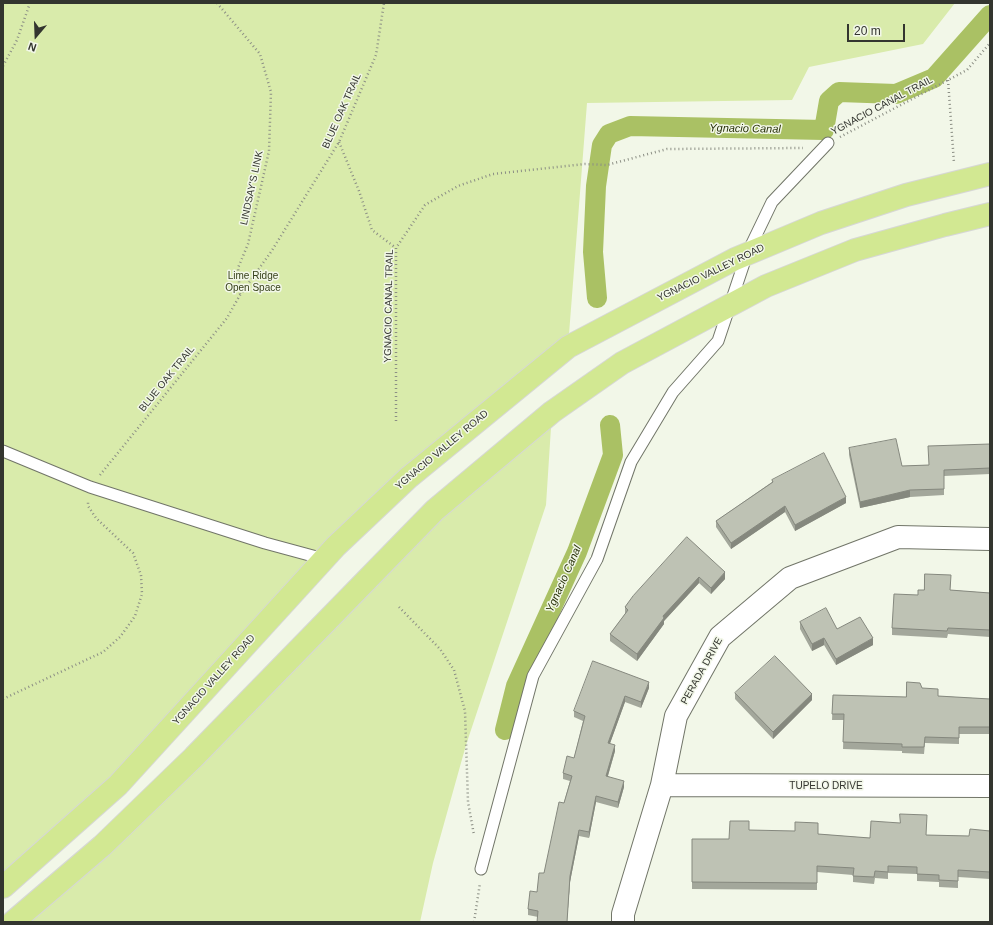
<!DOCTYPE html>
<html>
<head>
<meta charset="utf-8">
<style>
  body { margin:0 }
  #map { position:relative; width:993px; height:925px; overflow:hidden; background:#f2f7e8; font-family:Helvetica,sans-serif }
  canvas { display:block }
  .frame { position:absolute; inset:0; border:4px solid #33352f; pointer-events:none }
  .north { position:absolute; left:16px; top:16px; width:40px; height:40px; -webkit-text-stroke:3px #f2f7e8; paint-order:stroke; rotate:199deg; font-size:11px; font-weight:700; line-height:16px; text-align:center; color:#33352f }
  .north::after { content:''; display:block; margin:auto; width:14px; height:18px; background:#33352f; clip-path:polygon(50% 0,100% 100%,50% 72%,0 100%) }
  .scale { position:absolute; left:847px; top:24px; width:58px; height:18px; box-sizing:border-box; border:2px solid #33352f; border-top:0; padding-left:5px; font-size:12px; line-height:14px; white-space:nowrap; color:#33352f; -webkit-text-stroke:3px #f2f7e8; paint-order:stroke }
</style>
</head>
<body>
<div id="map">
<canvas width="993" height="925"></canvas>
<div class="frame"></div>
<div class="north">N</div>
<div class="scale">20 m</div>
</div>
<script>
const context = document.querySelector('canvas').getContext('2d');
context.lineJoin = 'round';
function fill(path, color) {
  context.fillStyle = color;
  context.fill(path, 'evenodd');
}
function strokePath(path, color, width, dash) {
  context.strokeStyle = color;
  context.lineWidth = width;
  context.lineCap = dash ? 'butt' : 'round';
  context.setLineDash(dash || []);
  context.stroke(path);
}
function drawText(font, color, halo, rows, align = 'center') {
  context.font = font + ' Helvetica,sans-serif';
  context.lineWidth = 3;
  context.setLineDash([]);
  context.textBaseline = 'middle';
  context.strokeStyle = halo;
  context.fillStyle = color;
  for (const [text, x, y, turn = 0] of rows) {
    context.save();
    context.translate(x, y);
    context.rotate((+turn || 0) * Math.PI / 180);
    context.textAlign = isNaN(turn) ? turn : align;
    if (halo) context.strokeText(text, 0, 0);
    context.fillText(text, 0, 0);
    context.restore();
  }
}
fill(new Path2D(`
  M 3,3 L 955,3 L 923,44 L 809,67 L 792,100 L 587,103 L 568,347 L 490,410 L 3,887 Z
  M 552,412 L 546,505 L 466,745 L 433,863 L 420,922 L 13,922 Z`), '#d9ebab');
strokePath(new Path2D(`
  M 597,298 L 593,252 L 596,186 L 602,145 L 609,134 L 630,126 L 824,130 L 829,101 L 839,92 L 896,94 L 934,78 L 990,15
  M 505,730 L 516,686 L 577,552 L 613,455 L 610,425`), '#aac164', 20);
const service = new Path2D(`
  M 3,451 L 90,487 L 265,543 L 324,559
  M 481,869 L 533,676 L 597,559 L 631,462 L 673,392 L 718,341 L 747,254 L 772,202 L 828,143`);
const minor = new Path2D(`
  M 662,785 L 990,786
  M 623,922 L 623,914 L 662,785 L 676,716 L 720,637 L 790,578 L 898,537 L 990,539`);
const trunk = new Path2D(`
  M 3,887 L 118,785 L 336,546 L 408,478 L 568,347 L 735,259 L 821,223 L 906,195 L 990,174
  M 13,922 L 102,846 L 194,757 L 435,510 L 552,412 L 622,363 L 766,286 L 855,250 L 945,225 L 990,214`);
strokePath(service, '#717568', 13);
strokePath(minor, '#717568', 24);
strokePath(trunk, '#d6d7d5', 24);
strokePath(new Path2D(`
  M 217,3 L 260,54 L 271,92 L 269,151 L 248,244 L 238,268 L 240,294
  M 3,66 L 17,40 L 30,3
  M 948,80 L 954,163
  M 840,137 L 967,70 L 990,43
  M 339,142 L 359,191 L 372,230 L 396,248
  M 396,421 L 396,248 L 425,205 L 458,186 L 493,174 L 585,164 L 607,165 L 667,149 L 803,148
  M 100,475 L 227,318 L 240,295 L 271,252 L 339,142 L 376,55 L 384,3
  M 399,607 L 440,649 L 454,670 L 465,711 L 468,802 L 474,835
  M 3,699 L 103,652 L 120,637 L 135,616 L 142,594 L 141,575 L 133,553 L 96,518 L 88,506 L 88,502
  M 474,922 L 480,883`), '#8c8f85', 2.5, [1, 3]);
strokePath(service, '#fff', 11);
strokePath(minor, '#fff', 22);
strokePath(trunk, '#d2e892', 22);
fill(new Path2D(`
  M 990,444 L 990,474 L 944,476 L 944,495 L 910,497 L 860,508 L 849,455 L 849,448 L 902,466 L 929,465 Z
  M 772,480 L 846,503 L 795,531 L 785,512 L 731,549 L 716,527 L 716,521 L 772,482 Z
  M 687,537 L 725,579 L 711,594 L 699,583 L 664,621 L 664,624 L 637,661 L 610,641 L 610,634 L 625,614 L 625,607 Z
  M 951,582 L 950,590 L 990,593 L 990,637 L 948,634 L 947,638 L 892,635 L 892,628 L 918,595 L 924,590 Z
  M 800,622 L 837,629 L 873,645 L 836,665 L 824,645 L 812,651 L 800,629 Z
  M 649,688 L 641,708 L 625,702 L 610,743 L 615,751 L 608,776 L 624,787 L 618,808 L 596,802 L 589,838 L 579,836 L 570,882 L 567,922 L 537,922 L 538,917 L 528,915 L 528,909 L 537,892 L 544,873 L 570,781 L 563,779 L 563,773 L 574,758 L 583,721 L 574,717 L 574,711 Z
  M 922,688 L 938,696 L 990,699 L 990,734 L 959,734 L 959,744 L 925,743 L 924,754 L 902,753 L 902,751 L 843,749 L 844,720 L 832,720 L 833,695 L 906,697 Z
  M 735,693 L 812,700 L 773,739 L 735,699 Z
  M 749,830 L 818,834 L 870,838 L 926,835 L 969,836 L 990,831 L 990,879 L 958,877 L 958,888 L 939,887 L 939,882 L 917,881 L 917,874 L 888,873 L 888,879 L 875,878 L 874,884 L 853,882 L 853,875 L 817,872 L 817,890 L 692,889 L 692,839 L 729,839 Z`), '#a3a79b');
fill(new Path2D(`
  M 910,490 L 910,497 L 860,508 L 860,502 Z
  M 846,497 L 846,503 L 795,531 L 795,525 Z
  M 785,506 L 785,512 L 731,549 L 731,543 Z
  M 725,572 L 725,579 L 711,594 L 711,588 Z
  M 699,577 L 699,583 L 664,621 L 664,624 L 637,661 L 637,654 L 663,616 Z
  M 824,638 L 824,645 L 812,651 L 812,644 Z
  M 873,638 L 873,645 L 836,665 L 836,659 Z
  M 649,682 L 649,688 L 641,708 L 641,702 Z
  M 812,694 L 812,700 L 773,739 L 773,732 Z
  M 625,696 L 625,702 L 608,749 L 608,743 Z
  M 615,745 L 615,751 L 606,782 L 606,776 Z
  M 624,781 L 624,787 L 618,808 L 618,802 Z
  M 596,796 L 596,802 L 589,838 L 589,832 Z
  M 579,830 L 579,836 L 570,882 L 567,922 L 570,876 Z`), '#85887e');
const building = new Path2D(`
  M 896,439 L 902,466 L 929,465 L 928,446 L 990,444 L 990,468 L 944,470 L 944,489 L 910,490 L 860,502 L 849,448 Z
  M 824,453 L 846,497 L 795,525 L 785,506 L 731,543 L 716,521 L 773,482 L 772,480 Z
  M 687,537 L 725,572 L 711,588 L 699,577 L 663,616 L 664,618 L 637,654 L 610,634 L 628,610 L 625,607 L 633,596 Z
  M 925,574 L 951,575 L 950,590 L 990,593 L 990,630 L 948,628 L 947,631 L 892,628 L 894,594 L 918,595 L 918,590 L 924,590 Z
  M 826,608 L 837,629 L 860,617 L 873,638 L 836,659 L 824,638 L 812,644 L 800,622 Z
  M 775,656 L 812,694 L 773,732 L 735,693 Z
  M 593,661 L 649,682 L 641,702 L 625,696 L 608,743 L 615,745 L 606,776 L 624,781 L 618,802 L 596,796 L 589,832 L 579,830 L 570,876 L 567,922 L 537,922 L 538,911 L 528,909 L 530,891 L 537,892 L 539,873 L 544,873 L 559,802 L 564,803 L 572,776 L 563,773 L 567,756 L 574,758 L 585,716 L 574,711 Z
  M 907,682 L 920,683 L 922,688 L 938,689 L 938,696 L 990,699 L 990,727 L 959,727 L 959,738 L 925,737 L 924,747 L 902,747 L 902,744 L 843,742 L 844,714 L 832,714 L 833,695 L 906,697 Z
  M 900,814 L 927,815 L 926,835 L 969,836 L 970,829 L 990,831 L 990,872 L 958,870 L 958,881 L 939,880 L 939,875 L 917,874 L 917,867 L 888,866 L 888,872 L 875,871 L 874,877 L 853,876 L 854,868 L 817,866 L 817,883 L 692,882 L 692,839 L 729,839 L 730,821 L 749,821 L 749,830 L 795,831 L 795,822 L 818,823 L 818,834 L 870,838 L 871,821 L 900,823 Z`);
fill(building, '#bec2b4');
strokePath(building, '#85887e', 1);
drawText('10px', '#33352f', '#f2f7e8', [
  ["YGNACIO CANAL TRAIL",882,106,-28],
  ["BLUE OAK TRAIL",342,111,-66],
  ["LINDSAY'S LINK",252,188,-78],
  ["YGNACIO VALLEY ROAD",711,273,-26],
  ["YGNACIO CANAL TRAIL",389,306,-89],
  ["BLUE OAK TRAIL",167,379,-51],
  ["YGNACIO VALLEY ROAD",442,450,-40],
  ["PERADA DRIVE",702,671,-61],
  ["YGNACIO VALLEY ROAD",214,680,-48],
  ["TUPELO DRIVE",826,786]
]);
drawText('10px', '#37411a', '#f2f7e8', [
  ["Lime Ridge",253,276],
  ["Open Space",253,288]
]);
drawText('italic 11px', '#29320a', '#f2f7e8', [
  ["Ygnacio Canal",745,129,1],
  ["Ygnacio Canal",564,579,-66]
]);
</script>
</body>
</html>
